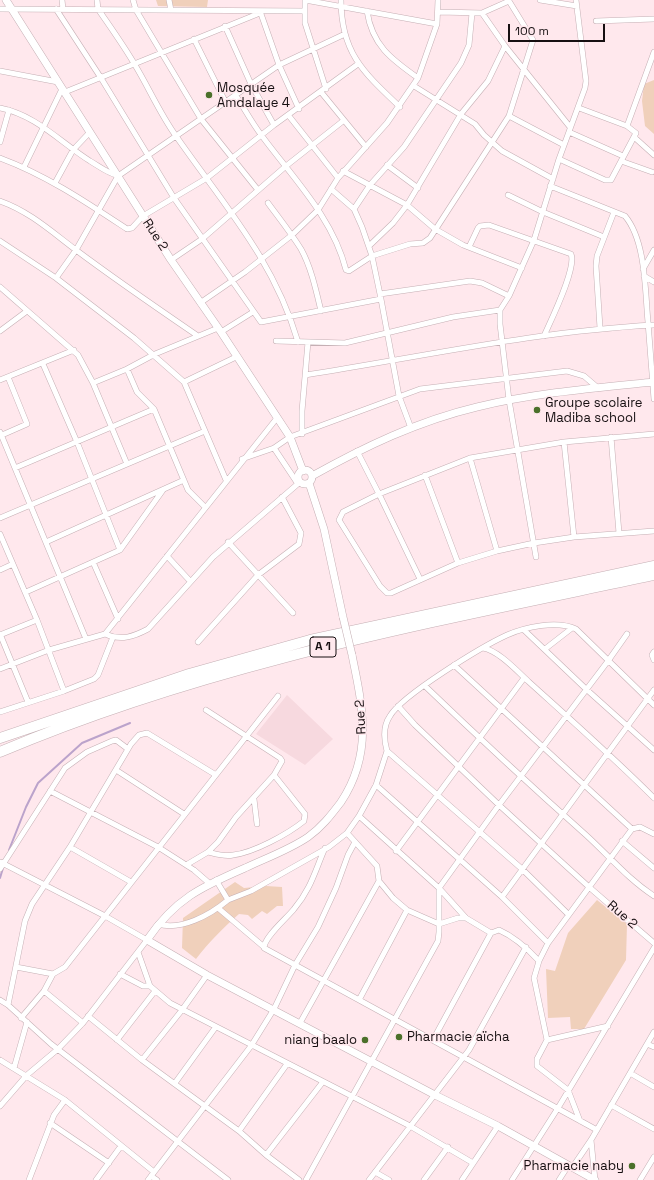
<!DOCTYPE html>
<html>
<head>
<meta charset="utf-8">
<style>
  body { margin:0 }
  #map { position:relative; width:654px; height:1180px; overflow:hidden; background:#ffe8ed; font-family:"Space Grotesk",sans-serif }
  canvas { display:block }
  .scale { position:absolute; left:508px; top:24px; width:97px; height:18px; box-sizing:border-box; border:2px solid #160f11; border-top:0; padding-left:5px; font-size:12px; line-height:14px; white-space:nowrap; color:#160f11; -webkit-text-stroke:3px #ffe8ed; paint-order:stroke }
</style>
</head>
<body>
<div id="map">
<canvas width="654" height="1180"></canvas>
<div class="scale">100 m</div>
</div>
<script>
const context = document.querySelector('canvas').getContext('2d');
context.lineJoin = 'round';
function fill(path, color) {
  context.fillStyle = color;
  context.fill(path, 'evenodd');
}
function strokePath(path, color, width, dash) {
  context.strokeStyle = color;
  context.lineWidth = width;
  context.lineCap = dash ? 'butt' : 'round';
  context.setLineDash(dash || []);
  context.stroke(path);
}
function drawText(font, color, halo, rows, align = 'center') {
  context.font = font + ' "Space Grotesk",sans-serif';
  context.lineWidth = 3;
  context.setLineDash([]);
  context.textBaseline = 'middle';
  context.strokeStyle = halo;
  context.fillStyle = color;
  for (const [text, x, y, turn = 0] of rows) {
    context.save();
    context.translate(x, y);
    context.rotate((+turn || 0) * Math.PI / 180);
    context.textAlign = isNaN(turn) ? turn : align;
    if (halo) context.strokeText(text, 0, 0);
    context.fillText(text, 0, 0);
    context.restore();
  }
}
fill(new Path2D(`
  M 287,695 L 333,739 L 305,765 L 256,734 Z`), '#f7d9df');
fill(new Path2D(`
  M 156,0 L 208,0 L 207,7 L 158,6 Z
  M 654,80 L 654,134 L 645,126 L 642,101 L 644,84 Z
  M 235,882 L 244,888 L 266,886 L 282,887 L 283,906 L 277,906 L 267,914 L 262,911 L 252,919 L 248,915 L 239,914 C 223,928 209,942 196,959 L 182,948 L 183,918 Z
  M 597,900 L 627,924 L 626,960 L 584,1029 L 571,1029 L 570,1017 L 548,1018 L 546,969 L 555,971 L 568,933 Z`), '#f0d0bb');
strokePath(new Path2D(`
  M 9,850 L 26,807 L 38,783 L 82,743 L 130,723
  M 0,878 L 3,868`), '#bba3cb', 2);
const street = new Path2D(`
  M 62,0 L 63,9
  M 97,0 L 98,9 C 111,28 124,46 135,65 C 149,88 160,114 176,136 C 224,205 274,260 298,342
  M 133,0 L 136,10 L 201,119 L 258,190
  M 169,0 L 171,10
  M 305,0 L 437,24
  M 305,0 L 305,23 L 326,89
  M 341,0 C 341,53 364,73 400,107
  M 540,0 L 577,6
  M 0,9 L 305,11
  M 56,9 L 101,78 L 174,198 L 261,322 L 381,299
  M 260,11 L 279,65 L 299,109
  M 367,11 C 372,45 391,59 418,78
  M 482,13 L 505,46 L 570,127
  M 596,21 L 654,19
  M 225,26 L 251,84 L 274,125
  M 194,39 L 225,101
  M 0,71 L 58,82
  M 414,86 L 475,124 L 484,135 L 502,151 L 553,179
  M 65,92 L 260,13
  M 321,92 L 366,147
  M 235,94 C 244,108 252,123 262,136 C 293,178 333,218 346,270 L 349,271 L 372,256 L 410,244 L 423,243 L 430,238 L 509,116 L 533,40 L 509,1 L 482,13 L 439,12
  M 0,108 C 36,115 60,142 90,161 C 99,166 107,173 117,175
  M 289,116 L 338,178
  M 509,116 L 564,145
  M 627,126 L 654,52
  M 569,132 L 623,156
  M 634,137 L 654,155
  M 0,142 L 9,110
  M 0,158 C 46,175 86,202 127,229 L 132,228 L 143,216 L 207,178 L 274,125 L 358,64
  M 559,159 L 605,180 L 611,180 L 636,133 L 627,126 L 579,108
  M 621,161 L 652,172
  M 387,165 L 418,188
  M 24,167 L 62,89
  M 343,171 L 407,205 L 435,229 L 463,245 L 522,268
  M 55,183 L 73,150 L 90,132
  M 550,186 L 625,216 C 646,241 645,291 648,322 C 650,348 652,373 654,399
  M 331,189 L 354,209 L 362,227 L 372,256 L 381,299 L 399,396 L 411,428
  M 508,195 L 543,212 L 604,237
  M 0,201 C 29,211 52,232 76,250 C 116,280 157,308 198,336
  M 268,203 C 279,218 291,233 301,249 C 311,267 316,290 321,311
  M 354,209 L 370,185 L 404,147 L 461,63 L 469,45 L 472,13
  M 0,241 L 56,278 L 134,338 L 184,382 L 226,480
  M 369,246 L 393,223 L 407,205 L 461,114 L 488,81 L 505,46
  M 469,247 L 478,228 L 480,226 L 489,225 L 571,254 C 577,268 551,320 544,336
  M 171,260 L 202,239 L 286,166 L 343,121
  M 643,269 L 654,250
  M 644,276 L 654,282
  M 56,278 L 76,250 L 118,176 L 279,65 L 345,34
  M 0,287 L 78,355 L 93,383 L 127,464
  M 380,294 L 470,281 L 482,283 L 509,296
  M 200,303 L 245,272 L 292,235 L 318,210 L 338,178 L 387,123 L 418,78 L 437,24 L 438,0
  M 600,328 L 596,266 L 597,256 L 614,212
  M 0,331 L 27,311
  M 221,332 L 253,312
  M 276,341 L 345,343 L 453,317 L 500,310
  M 43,364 L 77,442 L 120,550
  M 127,369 L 137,392 L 154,409 L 188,490 L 205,507
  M 305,375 C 421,357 537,331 654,325
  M 0,380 L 74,350
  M 184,382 L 236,357
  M 93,383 L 127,369 L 155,354 L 218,328
  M 0,432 L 86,639
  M 302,434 L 302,411 L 308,342
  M 654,434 L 564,442 L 470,458 L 379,494 L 343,512 L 339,520 L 380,586 L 387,593 L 391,593 L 458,563 L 497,551 L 534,543 L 574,537 L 654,531
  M 2,435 L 27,424 L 8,377
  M 611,437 L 619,533
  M 564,442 L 574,537
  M 274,448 L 290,437 L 420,389 L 567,371 L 584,376 L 598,388
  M 357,451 L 379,494 L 420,579
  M 470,458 L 497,551
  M 242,459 L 274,448 L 298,484
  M 15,468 L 154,409
  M 425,475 L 458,563
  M 0,518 L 205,431
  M 0,534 L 37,620 L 64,691
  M 46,542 L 184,480
  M 228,542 L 293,613
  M 167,556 L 190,581
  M 536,557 L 509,400 L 500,324 L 500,310 L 509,296 L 534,240 L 559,159 L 585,88 L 586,81 L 576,0
  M 93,562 L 118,619
  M 0,570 L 13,564
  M 26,592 L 120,550 L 163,490
  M 524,630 L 586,689 L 654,750
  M 0,634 L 28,702
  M 105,634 C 121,641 133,637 148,629 L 213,557 L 300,482
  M 0,635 L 37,620
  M 198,642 L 258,575 L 299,544 L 301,533 L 282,497
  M 483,648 C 498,650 518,672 529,682 C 571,720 614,758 654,798
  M 545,649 L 572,628
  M 654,652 L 652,655 L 654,660
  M 454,665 L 632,829
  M 0,669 L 49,650 L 105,634 L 277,418
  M 425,686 C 478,737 531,786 586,835 C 609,856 628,879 654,896
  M 398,706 L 415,725 L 499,805 L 589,887 L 654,943
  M 0,712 L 64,691 L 94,679 L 98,675 L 113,637
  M 387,751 L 376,785 L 359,816 L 439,888 L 466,918
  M 116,770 L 184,814
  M 376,785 L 502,897 L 548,943
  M 50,791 L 158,847 L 194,870 L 209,883
  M 254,799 L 257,824
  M 359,816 L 347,833 L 377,866 L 379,881 L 393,898 L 407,910 L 439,924 L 458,918 L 466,918 L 491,933
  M 622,841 L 654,868
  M 70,847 L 131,882
  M 325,848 C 315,871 311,889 294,909 C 287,918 264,937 264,948 L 597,1130
  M 396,851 L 524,678
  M 208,852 C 216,854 225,857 233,855 C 253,853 288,834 304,821 L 305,814 L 274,775
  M 0,862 L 105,916 L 147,940 L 83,1023 L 58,1049 L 27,1075 L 0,1106
  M 186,865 L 208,852 L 218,842 L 236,817 L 274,775 L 282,761 L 280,758 L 206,710
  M 0,869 L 65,768 L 87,752 L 112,741 L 116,740 L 128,749
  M 216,880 L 228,900 L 251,891 L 329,847 L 347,833
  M 502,897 L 654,690
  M 218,908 L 264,947
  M 568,914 L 522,869 L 387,751 C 384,740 383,726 390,716 C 402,695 483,646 507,635 C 525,627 557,620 576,629 L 654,705
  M 158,924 C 181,931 210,915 228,900
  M 138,952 L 150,986 L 170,1003 L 410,1126 L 473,1163
  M 16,967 L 53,974
  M 120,974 L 143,986 L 150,986
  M 44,991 L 83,1023
  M 0,1000 L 8,1005 L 51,1044 L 228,1180
  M 359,1000 L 407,910
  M 8,1005 L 25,921 L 32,904 L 70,847 L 131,744 L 139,735 L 147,733 L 216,775
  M 88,1016 L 142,1060 L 239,1131 L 266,1155 L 299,1180
  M 21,1018 L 44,991 L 53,974 L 65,967 L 278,696
  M 300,1023 L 379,881
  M 117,1040 L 155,991
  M 433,1040 L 491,933 L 499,930 C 515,937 527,948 539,961
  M 547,1040 L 608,1026
  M 647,1044 L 654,1047
  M 0,1060 L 65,1100 L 154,1172
  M 142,1060 L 182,1010 L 207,975
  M 14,1068 L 27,1022
  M 630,1073 L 654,1087
  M 175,1083 L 215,1028
  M 611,1105 L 654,1129
  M 580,1121 L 568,1090 L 537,1066 L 537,1059 L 547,1040 L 534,978 L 539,961 L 548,943 L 632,829 L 640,827 L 654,834
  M 50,1123 L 109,1163
  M 239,1131 L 287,1064
  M 591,1140 L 595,1180
  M 266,1155 L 322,1083
  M 572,1168 L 591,1140 L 654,1032
  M 375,1172 L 389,1180
  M 151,1176 L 157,1180
  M 29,1180 L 54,1115 L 65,1100
  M 96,1180 L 121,1146
  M 148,1180 L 251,1046 L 274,1009 L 295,965 L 318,927 L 336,888 L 348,855 L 355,842
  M 306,1180 L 438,941 L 439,932 L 439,888 L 499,805 L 608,661 L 627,634
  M 369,1180 L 469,1050 L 526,947
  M 424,1180 L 448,1147
  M 462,1180 L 498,1126
  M 512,1180 L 558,1108 L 654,948
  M 559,1180 L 568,1166
  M 640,1180 L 654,1157`);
const secondary = new Path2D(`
  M 6,0 L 171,260 L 221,332 L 290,437 L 303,471
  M298 477a7 7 0 1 1 14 0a7 7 0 1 1-14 0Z
  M 312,476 C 364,447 418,421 477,407 C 534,393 595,388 654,382
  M 309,483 L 324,529 L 343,617
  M 352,655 C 363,708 373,754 341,802 C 331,815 322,827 308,837 C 289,850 266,858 245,868 C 201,887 175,899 147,940 L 207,975 L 435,1095 L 498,1126 L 595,1180`);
const highway = new Path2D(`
  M 0,738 L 189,674 L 310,640 L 654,566
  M 0,752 C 209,663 433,622 654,575`);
strokePath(street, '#c5afb4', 6);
strokePath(secondary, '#c5afb4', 8);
strokePath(highway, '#c5afb4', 11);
strokePath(street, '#fff', 5);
strokePath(secondary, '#fff', 7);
strokePath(highway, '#fff', 10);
const secondaryBridge = new Path2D(`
  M 343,617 L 352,655`);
strokePath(secondaryBridge, '#c5afb4', 8, []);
strokePath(secondaryBridge, '#fff', 7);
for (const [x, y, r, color] of [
  [209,95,4,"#4b702a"],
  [537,410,4,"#4b702a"],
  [399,1037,4,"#4b702a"],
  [365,1040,4,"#4b702a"],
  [632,1166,4,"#4b702a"]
]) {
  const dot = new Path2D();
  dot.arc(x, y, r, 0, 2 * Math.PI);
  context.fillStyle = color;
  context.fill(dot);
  strokePath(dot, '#ffe8ed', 1.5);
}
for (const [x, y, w] of [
  [323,647,26]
]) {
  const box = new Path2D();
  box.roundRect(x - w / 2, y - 10, w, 20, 3);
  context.fillStyle = '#ffe8ed';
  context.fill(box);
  strokePath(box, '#160f11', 1);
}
drawText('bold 12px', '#160f11', null, [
  ["A 1",323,647]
]);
drawText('13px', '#160f11', '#ffe8ed', [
  ["Mosquée",217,88],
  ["Amdalaye 4",217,103],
  ["Groupe scolaire",545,403],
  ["Madiba school",545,418],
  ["Pharmacie aïcha",407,1037],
  ["niang baalo",357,1040,"right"],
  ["Pharmacie naby",624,1166,"right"]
], 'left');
drawText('13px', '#160f11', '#ffe8ed', [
  ["Rue 2",155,235,57],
  ["Rue 2",361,717,-93],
  ["Rue 2",622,915,41]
]);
</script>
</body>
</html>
